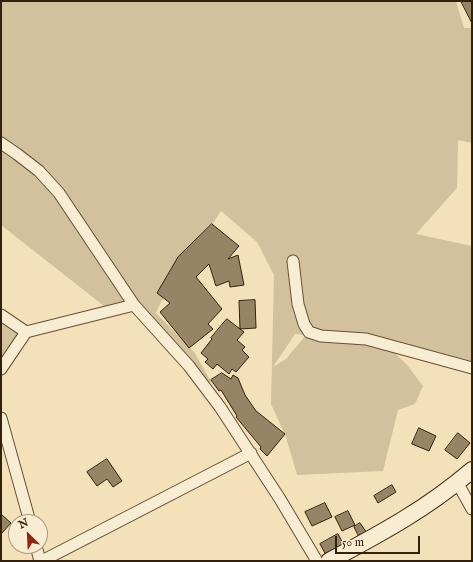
<!DOCTYPE html>
<html>
<head>
<meta charset="utf-8">
<style>
  body { margin:0 }
  #map { position:relative; width:473px; height:562px; overflow:hidden; background:#f4e1b9; font-family:"IM FELL English",serif }
  canvas { display:block }
  .frame { position:absolute; inset:0; border:2px solid #33200d; pointer-events:none }
  .north { position:absolute; left:8px; top:514px; width:40px; height:40px; box-sizing:border-box; background:#f8ecd2; border:1px solid #a99a83; border-radius:50%; rotate:336deg; font-size:11px; font-weight:700; line-height:16px; text-align:center; color:#33200d }
  .north::after { content:''; display:block; margin:auto; width:14px; height:18px; background:#8f2418; clip-path:polygon(50% 0,100% 100%,50% 72%,0 100%) }
  .scale { position:absolute; left:335px; top:536px; width:85px; height:18px; box-sizing:border-box; border:2px solid #33200d; border-top:0; padding-left:5px; font-size:12px; line-height:14px; white-space:nowrap; color:#33200d; -webkit-text-stroke:3px #f8ecd2; paint-order:stroke }
</style>
</head>
<body>
<div id="map">
<canvas width="473" height="562"></canvas>
<div class="frame"></div>
<div class="north">N</div>
<div class="scale">50 m</div>
</div>
<script>
const context = document.querySelector('canvas').getContext('2d');
context.lineJoin = 'round';
function fill(path, color) {
  context.fillStyle = color;
  context.fill(path, 'evenodd');
}
function strokePath(path, color, width, dash) {
  context.strokeStyle = color;
  context.lineWidth = width;
  context.lineCap = dash ? 'butt' : 'round';
  context.setLineDash(dash || []);
  context.stroke(path);
}
fill(new Path2D(`
  M 1,1 L 456,1 L 464,28 L 472,28 L 472,143 L 458,140 L 457,188 L 416,234 L 472,246 L 472,368 L 387,345 L 407,365 L 423,386 L 415,404 L 398,410 L 383,471 L 297,475 L 286,437 L 271,404 L 274,275 L 257,242 L 221,211 L 161,302 L 156,313 L 194,352 L 212,383 L 199,379 L 137,308 L 104,306 L 1,225 ZM 295,334 L 306,335 L 286,359 L 273,367 Z
  M 1,322 L 19,334 L 1,359 Z`), '#d3c09c');
const building = new Path2D(`
  M 461,1 L 472,1 L 472,23 Z
  M 212,224 L 239,246 L 228,259 L 238,255 L 244,285 L 230,287 L 229,281 L 216,286 L 209,264 L 196,277 L 222,309 L 208,324 L 213,329 L 189,348 L 160,312 L 170,303 L 157,293 L 178,257 Z
  M 255,300 L 256,328 L 240,329 L 239,301 Z
  M 227,319 L 244,332 L 237,340 L 245,347 L 242,350 L 249,357 L 236,372 L 232,369 L 229,374 L 217,364 L 213,369 L 205,362 L 208,359 L 201,353 L 212,339 L 211,338 Z
  M 222,373 L 231,379 L 233,375 L 238,378 L 245,395 L 256,411 L 285,434 L 267,456 L 260,449 L 261,447 L 236,417 L 237,416 L 221,390 L 219,391 L 211,380 Z
  M 419,428 L 436,436 L 429,451 L 412,444 Z
  M 458,433 L 470,443 L 457,459 L 445,450 Z
  M 107,459 L 122,481 L 113,487 L 107,479 L 97,486 L 87,472 Z
  M 392,485 L 396,492 L 378,503 L 374,496 Z
  M 325,503 L 332,517 L 312,526 L 305,512 Z
  M 348,511 L 355,525 L 342,531 L 335,517 Z
  M 1,514 L 11,523 L 2,533 L 1,533 Z
  M 360,523 L 367,533 L 359,537 L 354,527 Z
  M 338,534 L 344,545 L 326,555 L 320,544 Z`);
fill(building, '#978466');
strokePath(building, '#33200d', 1);
const street = new Path2D(`
  M 1,143 L 17,154 L 39,171 L 59,193 L 134,305 L 189,366 L 220,407 L 280,499 L 317,561
  M 293,261 L 298,304 L 304,324 L 309,332 L 321,336 L 366,339 L 472,368
  M 1,315 L 26,332 L 134,305
  M 1,369 L 26,332
  M 1,418 L 30,522
  M 457,482 L 472,509
  M 36,546 L 40,561
  M 42,561 L 251,453`);
const secondary = new Path2D(`
  M 329,561 C 380,534 428,508 472,470`);
strokePath(street, '#635038', 13);
strokePath(secondary, '#33200d', 18);
strokePath(street, '#f8ecd2', 11);
strokePath(secondary, '#f8ecd2', 16);
</script>
</body>
</html>
